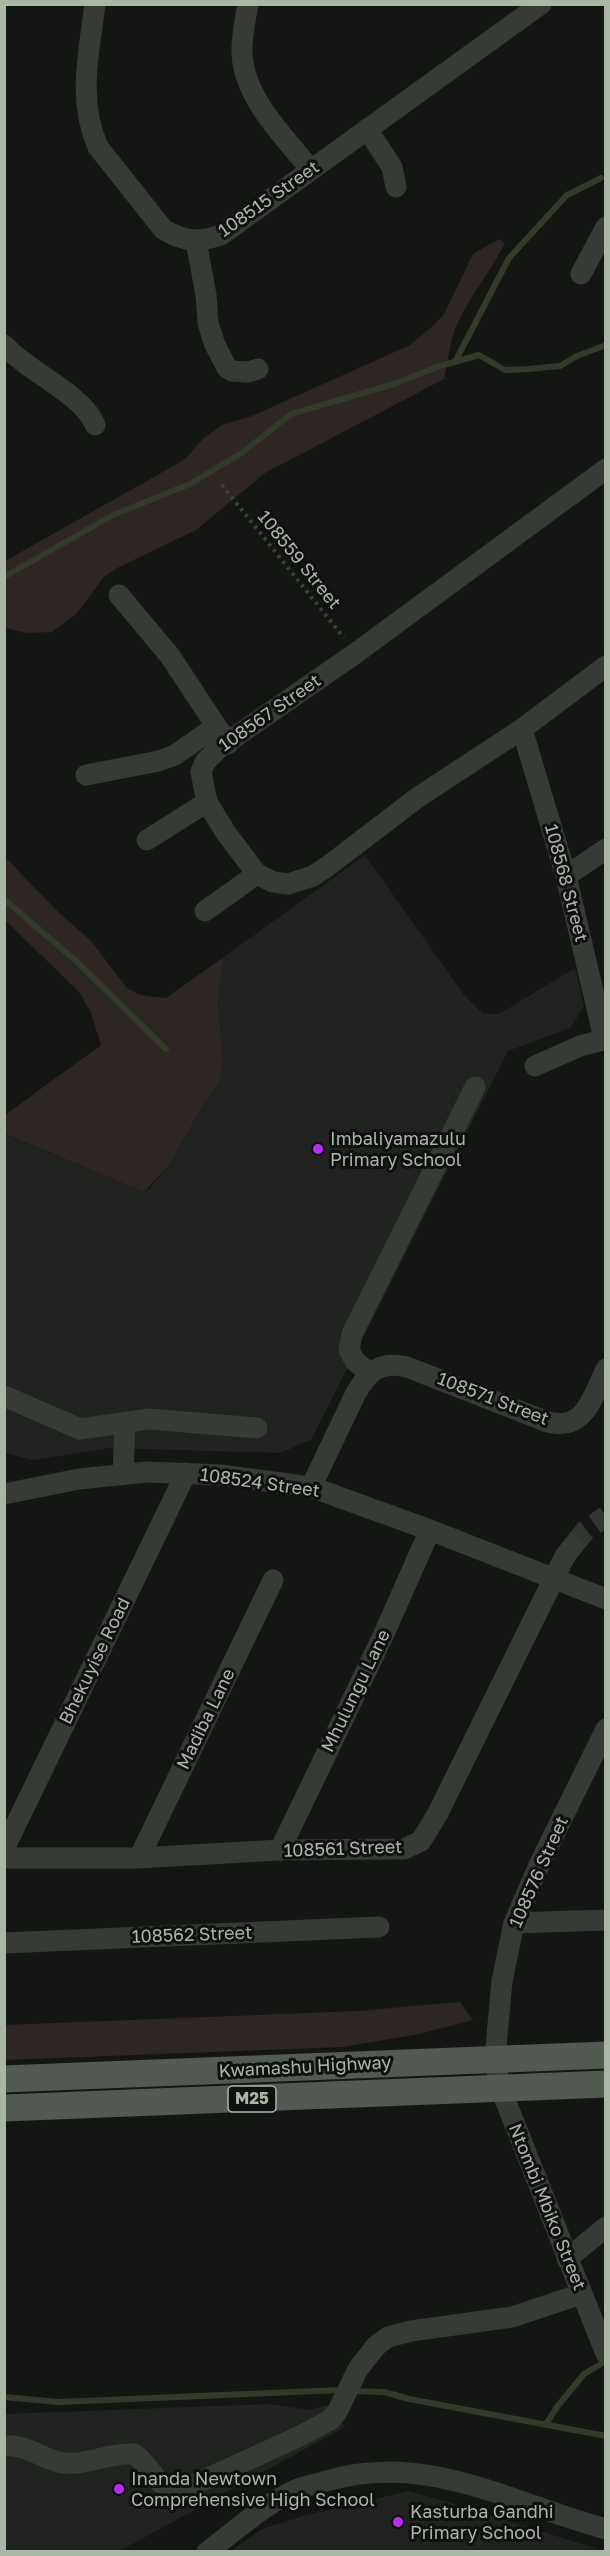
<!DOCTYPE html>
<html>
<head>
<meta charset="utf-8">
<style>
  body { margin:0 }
  #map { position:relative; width:610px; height:2556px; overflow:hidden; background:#141614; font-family:"Golos Text",sans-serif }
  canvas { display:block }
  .frame { position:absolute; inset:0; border:6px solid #aab7a6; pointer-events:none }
</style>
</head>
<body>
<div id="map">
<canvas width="610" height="2556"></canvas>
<div class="frame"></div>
</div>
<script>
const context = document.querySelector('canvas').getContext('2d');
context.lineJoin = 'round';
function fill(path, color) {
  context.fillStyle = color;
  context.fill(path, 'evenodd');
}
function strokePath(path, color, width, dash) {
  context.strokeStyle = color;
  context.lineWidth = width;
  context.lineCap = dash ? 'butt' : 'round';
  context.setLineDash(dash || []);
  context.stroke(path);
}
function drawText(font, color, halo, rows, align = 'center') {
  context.font = font + ' "Golos Text",sans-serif';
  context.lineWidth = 6;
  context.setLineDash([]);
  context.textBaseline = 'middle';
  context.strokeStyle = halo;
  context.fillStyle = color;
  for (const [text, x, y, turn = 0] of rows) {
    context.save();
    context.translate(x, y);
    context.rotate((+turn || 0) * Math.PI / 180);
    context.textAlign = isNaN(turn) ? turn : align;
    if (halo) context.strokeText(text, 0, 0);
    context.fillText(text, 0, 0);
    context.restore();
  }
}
fill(new Path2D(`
  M 365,855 L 464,995 L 483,1014 L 499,1014 L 575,968 L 584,1007 L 570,1028 L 508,1051 L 311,1440 L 280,1453 L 110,1448 L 33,1460 L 5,1453 L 4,1134 L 144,1192 L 150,1188 L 170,1164 L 203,1105 L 220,1081 L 223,1059 L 218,1002 L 224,957 Z
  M 269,2404 L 310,2410 L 328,2405 L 345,2427 L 120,2551 L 5,2552 L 4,2414 Z
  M 409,2491 L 451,2503 L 604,2551 L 231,2551 L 262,2529 L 303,2516 Z`), '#202320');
fill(new Path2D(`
  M 499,239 L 505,243 C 490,273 468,298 455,329 C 449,344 448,363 444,379 L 265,473 L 196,530 L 117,568 L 104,577 L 77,613 L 52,632 L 27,633 L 5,628 L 5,561 L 184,460 L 204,438 L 222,425 L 252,416 L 410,345 L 434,325 L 444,314 L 473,254 Z
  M 5,857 L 57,911 L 91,941 L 127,988 L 140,995 L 166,998 L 224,957 L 218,1002 L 223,1059 L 220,1081 L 203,1105 L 170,1164 L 144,1192 L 5,1134 L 5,1115 L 101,1045 L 91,1013 L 80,993 L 5,920 Z
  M 460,2002 L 473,2020 L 419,2034 L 342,2047 L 5,2060 L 5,2025 L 358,2011 Z`), '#2e2624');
strokePath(new Path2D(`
  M 455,362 L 509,258 L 567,195 L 601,178
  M 4,577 L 113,515 L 190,484 L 243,452 L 291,414 L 394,384 L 440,366 L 479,355 L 505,370 L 528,369 L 560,366 L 577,356 L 606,345
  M 4,899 L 76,961 L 166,1049
  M 353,2391 L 384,2392 L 409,2399 L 606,2436
  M 4,2397 L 58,2402 L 342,2390
  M 546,2424 L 557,2407 L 584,2374 L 606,2361`), '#323a2a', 6);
strokePath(new Path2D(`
  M 573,1546 L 585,1531 L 606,1516`), '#323631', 21, [21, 10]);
strokePath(new Path2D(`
  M 222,485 L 344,638`), '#3d423b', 4, [3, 4.5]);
strokePath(new Path2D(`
  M 95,4 C 89,54 77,99 98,147 L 163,229 C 182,241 199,243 221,235 L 541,4
  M 248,4 C 245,21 241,38 242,55 C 245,100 285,137 311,170
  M 367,129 L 392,167 L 396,187
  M 196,241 L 206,295 L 208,323 L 215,345 L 227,368 L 232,371 L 248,372 L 258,369
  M 581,274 L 606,227
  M 4,345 C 28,372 84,395 95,425
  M 606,469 L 356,653 L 219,748 L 205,762 L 201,772 L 207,802 L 226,833 L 257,874 L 273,882 L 288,884 L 313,876 L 328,866 L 417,798 L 522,729 L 606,666
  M 119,595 L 170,656 L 228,744
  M 522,729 L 566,876 L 604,1038
  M 86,775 L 159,761 L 175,755 L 215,727
  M 147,840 L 207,802
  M 566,876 L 606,849
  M 205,911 L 257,874
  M 535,1066 L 580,1046 L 606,1039
  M 369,1373 L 355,1361 L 349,1350 L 352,1334 L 475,1087
  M 4,1396 L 80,1429 L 149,1419 L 257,1428
  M 123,1474 L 125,1422
  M 311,1487 L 356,1393 C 369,1370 381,1361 407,1367 L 545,1421 C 584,1434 592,1398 606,1369
  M 4,1494 L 79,1479 L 147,1472 L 221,1475 L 311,1487 L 430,1530 L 606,1599
  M 606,1729 L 540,1863 L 514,1923 L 502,1981 L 495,2058 L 500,2087 L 606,2354
  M 4,1849 L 186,1473
  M 280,1850 L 383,1636 L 430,1530
  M 4,1858 L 139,1858 L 280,1850 L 404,1849 L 421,1841 L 438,1813 L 565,1556 L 573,1546
  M 139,1858 L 273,1580
  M 514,1923 L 606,1920
  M 4,1943 L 379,1927
  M 567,2259 L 606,2227
  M 4,2446 C 26,2444 39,2457 58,2462 C 81,2468 109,2452 134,2454 C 155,2468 154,2492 184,2489 L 298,2437 L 330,2420 L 337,2412 L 358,2369 L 376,2346 L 388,2337 L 411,2331 L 512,2317 L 581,2294
  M 207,2552 C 235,2531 261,2507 293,2491 C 302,2487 313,2485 323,2482 C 426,2450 509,2503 606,2529`), '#363b35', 21);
strokePath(new Path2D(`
  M 4,2079 L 606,2055
  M 4,2108 L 606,2084`), '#535a51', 27);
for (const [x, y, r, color] of [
  [318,1149,6,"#ba2df5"],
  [119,2489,6,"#ba2df5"],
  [398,2522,6,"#ba2df5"]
]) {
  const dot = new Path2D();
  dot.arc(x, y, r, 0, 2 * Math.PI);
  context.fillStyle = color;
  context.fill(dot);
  strokePath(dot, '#0f110f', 2);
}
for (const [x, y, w] of [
  [252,2099,48]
]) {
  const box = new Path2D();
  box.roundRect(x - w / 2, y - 13, w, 26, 4.5);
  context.fillStyle = '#0f110f';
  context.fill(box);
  strokePath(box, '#aab7a6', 1.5);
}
drawText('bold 16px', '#aab7a6', null, [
  ["M25",252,2099]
]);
drawText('18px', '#aab7a6', '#0f110f', [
  ["108515 Street",269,199,-35],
  ["108559 Street",299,560,51],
  ["108567 Street",270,713,-35],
  ["108568 Street",566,883,75],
  ["108571 Street",493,1399,21],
  ["108524 Street",260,1483,8],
  ["Bhekuyise Road",95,1661,-64],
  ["Mhulungu Lane",356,1691,-64],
  ["Madiba Lane",206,1719,-64],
  ["108561 Street",343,1849,-2],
  ["108576 Street",539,1872,-66],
  ["108562 Street",192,1935,-2],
  ["Kwamashu Highway",305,2067,-3],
  ["Ntombi Mbiko Street",547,2207,68]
]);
drawText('18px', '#aab7a6', '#0f110f', [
  ["Imbaliyamazulu",330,1139],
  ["Primary School",330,1160],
  ["Inanda Newtown",131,2479],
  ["Comprehensive High School",131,2500],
  ["Kasturba Gandhi",410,2512],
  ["Primary School",410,2533]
], 'left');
</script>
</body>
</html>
